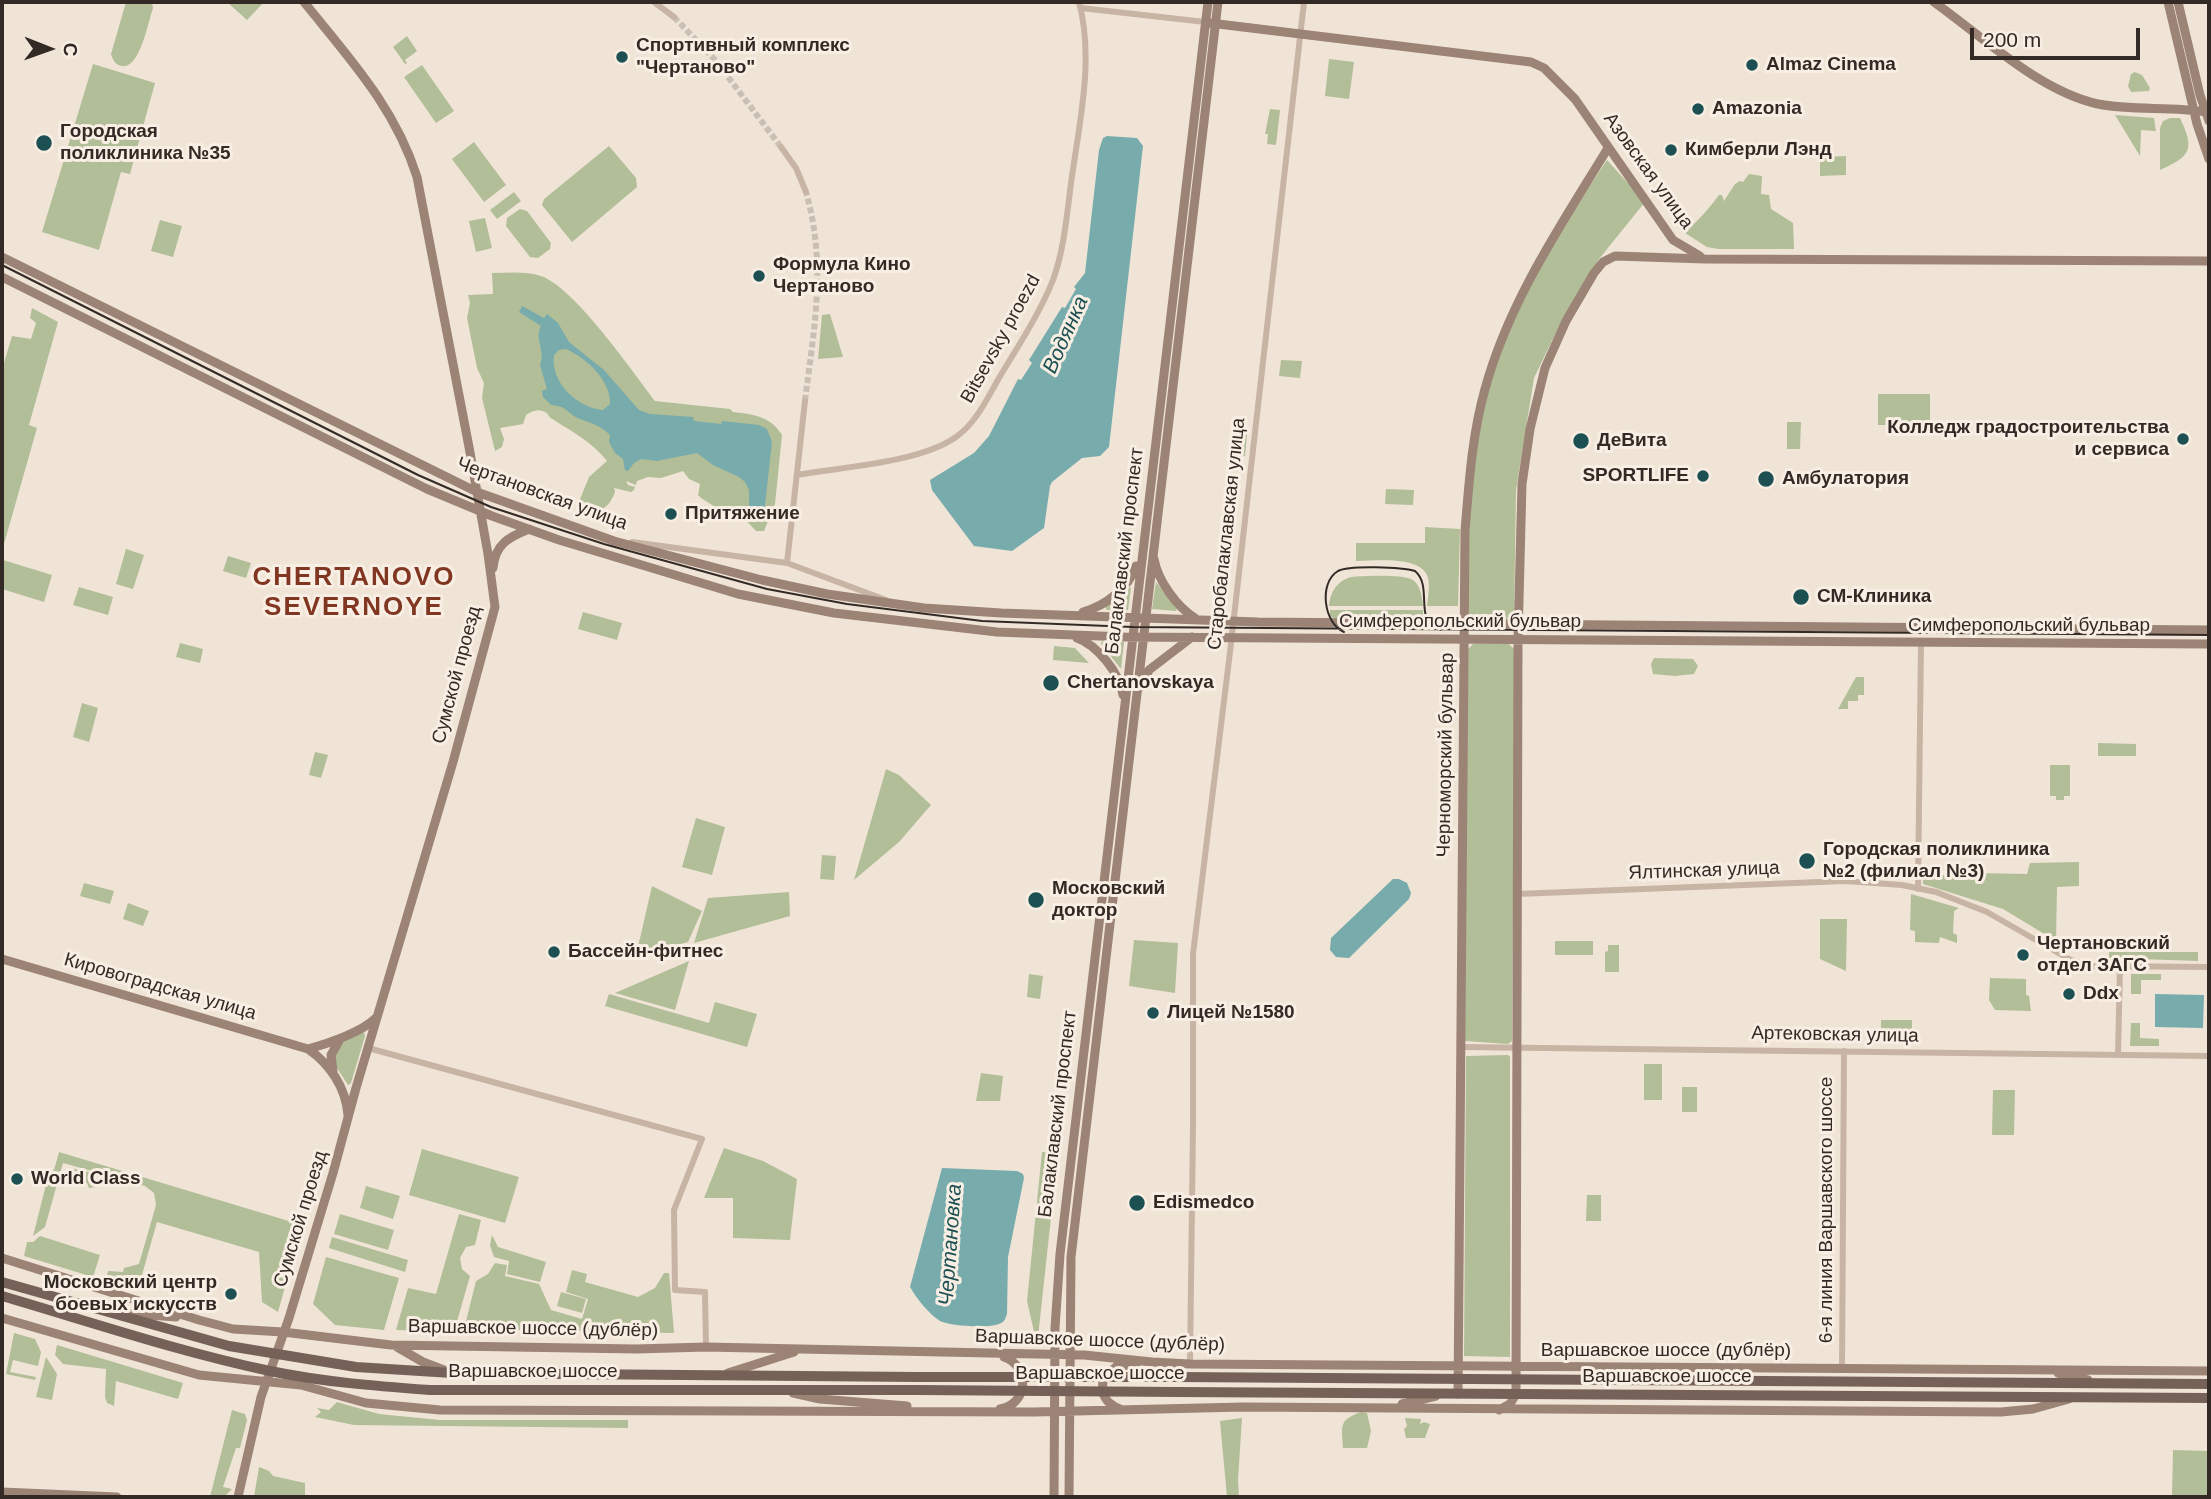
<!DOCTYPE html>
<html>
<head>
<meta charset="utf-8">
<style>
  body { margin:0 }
  #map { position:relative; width:2211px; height:1499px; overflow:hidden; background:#f0e4d7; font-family:Arial,sans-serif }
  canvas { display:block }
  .frame { position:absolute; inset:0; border:4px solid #332a26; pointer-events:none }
  .north { position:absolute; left:14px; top:14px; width:70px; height:70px; -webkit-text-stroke:5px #f8eee3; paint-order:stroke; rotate:91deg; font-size:19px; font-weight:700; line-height:28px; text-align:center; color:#332a26 }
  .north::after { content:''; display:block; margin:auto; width:24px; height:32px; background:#332a26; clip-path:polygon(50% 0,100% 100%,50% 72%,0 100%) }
  .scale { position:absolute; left:1970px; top:28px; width:170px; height:32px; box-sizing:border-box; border:4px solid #332a26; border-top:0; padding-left:9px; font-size:21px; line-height:24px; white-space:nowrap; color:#332a26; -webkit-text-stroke:5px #f8eee3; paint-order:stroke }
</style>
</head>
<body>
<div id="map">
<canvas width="2211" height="1499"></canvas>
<div class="frame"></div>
<div class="north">С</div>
<div class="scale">200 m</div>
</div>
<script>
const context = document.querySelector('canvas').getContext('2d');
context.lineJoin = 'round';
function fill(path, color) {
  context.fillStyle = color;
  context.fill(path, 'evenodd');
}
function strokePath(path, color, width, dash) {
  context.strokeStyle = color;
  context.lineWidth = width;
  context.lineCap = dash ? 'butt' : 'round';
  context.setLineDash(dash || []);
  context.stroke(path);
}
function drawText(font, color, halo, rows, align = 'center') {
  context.font = font + ' Arial,sans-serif';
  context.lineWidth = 6;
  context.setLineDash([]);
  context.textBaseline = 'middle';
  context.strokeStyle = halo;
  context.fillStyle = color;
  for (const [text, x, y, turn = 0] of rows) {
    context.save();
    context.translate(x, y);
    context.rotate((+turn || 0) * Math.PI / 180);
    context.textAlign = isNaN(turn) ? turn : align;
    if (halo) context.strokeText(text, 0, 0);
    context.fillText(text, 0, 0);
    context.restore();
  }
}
fill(new Path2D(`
  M 126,2 L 152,2 L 153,8 C 148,22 140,69 122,66 C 115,65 113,60 111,54 Z
  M 227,2 L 264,2 L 247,20 Z
  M 407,36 L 417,51 L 405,60 L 407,63 L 405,64 L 393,47 Z
  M 1329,59 L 1354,62 L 1349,99 L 1325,96 Z
  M 93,64 L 155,83 L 130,174 L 121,172 L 99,250 L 42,232 Z
  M 422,65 L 454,111 L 436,123 L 404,77 Z
  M 2135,72 L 2142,75 L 2150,88 L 2149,91 L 2131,92 L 2128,86 L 2131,74 Z
  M 1270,109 L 1280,110 L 1276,145 L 1267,144 L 1268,134 L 1265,134 Z
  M 2115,115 L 2154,118 L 2156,131 L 2141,130 L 2140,156 Z
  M 2170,118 L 2180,118 C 2195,150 2191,156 2160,170 L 2160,128 L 2163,121 Z
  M 474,142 L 506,185 L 484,202 L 452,159 Z
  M 609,146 L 636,178 L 637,187 L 572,242 L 542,205 L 544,199 Z
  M 1846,156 L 1846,175 L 1820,176 L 1820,157 Z
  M 1607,160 L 1645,202 L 1599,259 L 1562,320 L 1534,378 L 1516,490 L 1514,622 L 1476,621 L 1470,619 L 1468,615 C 1468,516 1469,412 1512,321 C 1538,263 1573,212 1607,160 Z
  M 1749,174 L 1762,176 L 1761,194 L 1769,195 L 1771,209 L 1793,223 L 1794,249 L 1718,249 L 1707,247 L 1685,233 C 1698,220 1709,209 1719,195 L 1722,195 L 1724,201 L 1735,184 L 1740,181 L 1743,182 Z
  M 514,192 L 521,201 L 497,219 L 490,210 Z
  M 520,209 L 527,211 L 551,243 L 550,249 L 538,258 L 530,257 L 506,226 L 507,218 Z
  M 485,218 L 492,248 L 476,252 L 469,221 Z
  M 160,220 L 182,226 L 173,257 L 151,251 Z
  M 492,273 C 508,273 526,271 541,276 C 575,288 632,371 655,401 L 730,409 L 733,412 C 752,414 771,416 782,435 L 775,504 L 764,531 L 756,531 L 744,518 L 728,515 L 701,498 L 698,495 L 700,484 L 689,479 L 683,471 L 661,478 L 648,477 L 637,481 L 636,485 L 626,481 L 628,485 L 635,487 L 634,490 L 631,492 L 614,488 L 615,492 C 609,509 597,515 580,511 L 578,504 L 589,477 L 607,461 C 591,441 574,433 554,420 C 547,417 549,412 542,411 C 536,409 531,412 526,415 L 523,424 L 500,428 L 504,439 L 502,447 L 495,451 L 482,398 L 484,383 L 477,368 L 467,318 L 470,303 L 468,295 L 493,294 Z
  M 32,308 L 58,322 L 29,425 L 37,428 L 2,551 L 2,370 L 12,336 L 31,339 L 36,323 L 30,318 Z
  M 830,314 L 843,357 L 818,359 L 822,315 Z
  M 1281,360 L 1302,361 L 1300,378 L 1279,376 Z
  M 1878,394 L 1930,394 L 1930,425 L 1878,425 Z
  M 1787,422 L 1801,422 L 1800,449 L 1787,449 Z
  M 1232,427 L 1242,428 L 1247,435 L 1245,456 L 1231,455 L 1230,452 Z
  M 1386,489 L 1414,490 L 1413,505 L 1385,504 Z
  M 1425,527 L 1460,529 L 1458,606 L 1427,606 C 1428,597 1430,586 1428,578 C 1422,555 1375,561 1356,561 L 1356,543 L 1425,543 Z
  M 126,549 L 144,555 L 133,589 L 116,584 Z
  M 228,556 L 251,563 L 246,578 L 223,571 Z
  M 3,560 L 52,575 L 44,602 L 2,589 Z
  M 1351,577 C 1364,576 1403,574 1413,580 C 1421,586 1422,597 1423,606 L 1329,606 C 1330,592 1337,581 1351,577 Z
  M 1156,582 L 1177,609 L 1176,611 L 1152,609 Z
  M 79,587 L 113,597 L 108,615 L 73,605 Z
  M 1129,587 L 1131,588 L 1128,610 L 1107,610 L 1105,607 Z
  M 1330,610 L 1423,610 L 1423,619 L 1335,619 L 1330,616 Z
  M 583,612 L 622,623 L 617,640 L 578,629 Z
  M 1102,641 L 1124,642 L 1121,669 L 1101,644 Z
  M 180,643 L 203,649 L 200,663 L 176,657 Z
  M 1473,644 L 1509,644 L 1515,650 L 1512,1041 L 1508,1044 L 1465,1041 L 1466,651 Z
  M 1054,646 L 1075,648 L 1089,663 L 1053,660 Z
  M 1654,658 L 1693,659 L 1698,666 L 1694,674 L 1675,676 L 1653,674 L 1651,664 Z
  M 1856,677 L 1864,677 L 1864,695 L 1858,695 L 1858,701 L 1848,701 L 1848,709 L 1838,709 Z
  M 82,703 L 98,708 L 89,742 L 73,737 Z
  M 2098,743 L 2136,744 L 2136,756 L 2098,756 Z
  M 315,752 L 328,755 L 321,778 L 309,775 Z
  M 2050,765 L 2070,765 L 2070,796 L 2064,796 L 2064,800 L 2056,800 L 2056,796 L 2050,796 Z
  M 886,769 L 899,775 L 931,805 L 899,842 L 854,880 Z
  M 696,818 L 725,827 L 712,875 L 682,867 Z
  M 822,855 L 836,856 L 834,880 L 820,879 Z
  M 2079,862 L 2079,886 L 2057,887 L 2056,941 L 2003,909 L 1923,884 L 1923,874 L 1927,866 L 1939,868 L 1941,875 L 1970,877 L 1972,873 L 2027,874 L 2030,863 Z
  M 84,883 L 114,891 L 110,904 L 80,896 Z
  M 652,886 L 702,911 L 688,942 L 654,952 L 638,947 Z
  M 789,892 L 790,916 L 694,943 L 708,898 Z
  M 1911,894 L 1959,908 L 1954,911 L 1953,933 L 1957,935 L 1957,943 L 1940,937 L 1939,943 L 1915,942 L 1915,931 L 1910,930 Z
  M 128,903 L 149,911 L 143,926 L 123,919 Z
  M 1820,919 L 1847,919 L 1846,971 L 1820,959 Z
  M 1134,940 L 1178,943 L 1175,993 L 1129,986 Z
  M 1555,941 L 1593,941 L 1593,955 L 1555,955 Z
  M 1608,945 L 1619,945 L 1619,972 L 1605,972 L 1605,952 L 1608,951 Z
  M 2109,952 L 2198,952 L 2198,961 L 2109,958 Z
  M 689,961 L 675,1010 L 615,993 Z
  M 1029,974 L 1043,976 L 1040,999 L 1027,997 Z
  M 2131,974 L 2161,974 L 2161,980 L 2141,980 L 2141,994 L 2131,994 Z
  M 1990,978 L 2026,979 L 2026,995 L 2029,996 L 2031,1011 L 1995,1010 L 1989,1000 Z
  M 609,994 L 709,1023 L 715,1002 L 757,1014 L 747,1047 L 605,1006 Z
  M 1881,1020 L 1912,1020 L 1912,1038 L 1881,1038 Z
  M 2131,1023 L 2140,1023 L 2140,1038 L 2159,1039 L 2159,1046 L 2130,1046 Z
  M 361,1032 L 364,1032 L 365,1036 L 351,1083 L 348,1085 L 335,1065 L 333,1056 L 342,1042 Z
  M 1508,1055 L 1510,1057 L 1510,1357 L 1464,1356 L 1466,1056 Z
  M 1644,1064 L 1662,1064 L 1662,1100 L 1644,1100 Z
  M 981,1073 L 1003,1076 L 1000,1101 L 976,1101 Z
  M 1682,1087 L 1697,1087 L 1697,1112 L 1682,1112 Z
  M 1993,1090 L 2015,1090 L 2014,1135 L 1992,1135 Z
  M 724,1148 L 763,1161 L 797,1179 L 790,1240 L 733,1238 L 733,1198 L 704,1198 Z
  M 422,1149 L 519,1177 L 505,1223 L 409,1195 Z
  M 59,1152 L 302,1225 L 278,1312 L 262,1302 L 259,1252 L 157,1222 L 138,1289 L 106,1279 L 108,1271 L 123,1272 L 124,1268 L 139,1264 L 156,1205 L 154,1193 L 145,1186 L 63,1163 L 45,1227 L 33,1236 L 49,1173 L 54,1170 Z
  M 1042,1152 L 1058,1153 L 1038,1337 L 1035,1336 L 1027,1301 Z
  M 70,1168 L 93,1173 L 90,1181 L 96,1187 L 89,1188 L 87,1183 L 62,1176 Z
  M 366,1186 L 400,1196 L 393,1219 L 360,1208 Z
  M 1587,1195 L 1601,1195 L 1601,1221 L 1586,1221 Z
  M 340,1214 L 394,1230 L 388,1250 L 334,1234 Z
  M 459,1214 L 481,1220 L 475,1245 L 466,1247 L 460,1258 L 462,1269 L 470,1276 L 454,1332 L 396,1330 L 408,1288 L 436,1294 Z
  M 492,1235 L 498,1247 L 546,1262 L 540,1282 L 507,1274 L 509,1261 L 494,1257 L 490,1245 Z
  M 40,1236 L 100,1255 L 93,1277 L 24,1256 L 27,1242 L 33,1242 Z
  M 332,1237 L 408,1260 L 405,1272 L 329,1248 Z
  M 326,1257 L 399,1278 L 384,1330 L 335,1325 L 313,1304 Z
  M 495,1263 L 507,1265 L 505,1276 L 539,1284 L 551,1310 L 582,1319 L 588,1299 L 566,1292 L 572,1270 L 587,1274 L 585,1282 L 638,1297 L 655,1288 L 664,1273 L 669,1273 L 674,1333 L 464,1329 L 476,1281 L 488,1274 Z
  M 561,1292 L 586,1299 L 582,1313 L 557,1306 Z
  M 14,1333 L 35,1339 L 41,1352 L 38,1366 L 13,1360 L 10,1372 L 36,1377 L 35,1380 L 6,1374 Z
  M 57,1345 L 183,1383 L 178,1399 L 116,1381 L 114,1406 L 107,1403 L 105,1397 L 106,1369 L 63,1364 L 55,1355 Z
  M 46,1357 L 57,1374 L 52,1400 L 36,1397 Z
  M 337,1402 L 379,1414 L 440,1420 L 628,1420 L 628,1428 L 354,1425 L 315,1417 L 321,1412 L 317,1408 L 329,1410 Z
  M 232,1410 L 245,1414 L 247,1420 L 240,1448 L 236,1448 L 223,1487 L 232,1489 L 224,1497 L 210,1497 Z
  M 1361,1412 L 1367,1413 L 1371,1431 L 1367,1448 L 1343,1448 C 1342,1426 1338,1420 1361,1412 Z
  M 1242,1418 L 1238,1480 L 1239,1497 L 1227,1497 L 1220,1421 Z
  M 1405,1418 L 1421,1419 L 1420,1424 L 1424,1422 L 1430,1424 L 1425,1438 L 1406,1438 L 1404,1429 L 1407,1426 Z
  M 2173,1450 L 2209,1451 L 2209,1497 L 2172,1497 Z
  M 259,1467 L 269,1471 L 273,1476 L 305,1483 L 305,1497 L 254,1497 Z`), '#b2be98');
fill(new Path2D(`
  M 1107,136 L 1137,138 L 1143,146 L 1109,447 L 1100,456 L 1082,458 L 1052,482 L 1050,486 L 1044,528 L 1012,551 L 974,546 L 932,490 L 930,480 L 974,453 L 989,436 L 1018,379 L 1021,380 L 1032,363 L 1029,360 L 1062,307 L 1065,308 L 1076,289 L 1074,287 L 1085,273 L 1099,150 L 1103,138 Z
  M 522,306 L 544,318 L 547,314 L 558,323 L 569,342 L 604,370 L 639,410 L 650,414 L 693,417 L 694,421 L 721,424 L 722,421 L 759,425 L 767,429 L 772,442 L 764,514 L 757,515 L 749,510 L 749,490 L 745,482 L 739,477 L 713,465 L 697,453 L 657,461 L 641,459 L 634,463 L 628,471 L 625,470 L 623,459 L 615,453 L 609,442 L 610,435 C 601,426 592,423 580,419 C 567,414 570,407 551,405 L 543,397 L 542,391 L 547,389 L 540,365 C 546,351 534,339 541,326 L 519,312 ZM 566,349 C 586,358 611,380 610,404 L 603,410 C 577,408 550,382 554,355 L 559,350 Z
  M 1393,879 L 1399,879 L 1407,883 L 1411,893 L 1409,899 L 1349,958 L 1336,957 L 1330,950 L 1331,938 Z
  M 2155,994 L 2204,995 L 2203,1028 L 2155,1027 Z
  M 942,1168 L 1017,1171 L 1023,1174 L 1024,1178 L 1008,1257 L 1007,1314 C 1005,1319 1005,1321 1001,1323 C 992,1329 949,1326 940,1321 C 929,1314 917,1299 910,1287 Z`), '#77abac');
strokePath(new Path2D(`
  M 674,17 L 716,61 L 781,147
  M 805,401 C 814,327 827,266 806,192`), '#cabfb4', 6, [6, 3]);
strokePath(new Path2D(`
  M 654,2 L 674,17
  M 1081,8 L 1205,22
  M 781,147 L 796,168 L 806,192
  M 797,475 C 842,467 919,463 956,437 C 976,423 987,399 999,378 C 1018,346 1039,315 1053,280 C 1065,247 1067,211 1072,176 C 1080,120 1094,58 1079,2
  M 632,542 L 787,563 L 886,600
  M 787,563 L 805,401
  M 1918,889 L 1921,642
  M 1517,894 L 1845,881 L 1902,885 L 1936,892 L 1987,912 L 2069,959 L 2088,966 L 2209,967
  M 1460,1047 L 2209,1056
  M 368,1048 L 702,1139 L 674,1210 L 675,1290 L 705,1292 L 706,1347
  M 2118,1055 L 2120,967
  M 1190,1364 L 1193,1125 L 1193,954 L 1230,652 L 1304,2
  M 1842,1369 L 1844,1051`), '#c8b4a4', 6);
strokePath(new Path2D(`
  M 1934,2 C 1983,37 2039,91 2098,104 C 2133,111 2170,106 2206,112
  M 2168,2 L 2197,124 L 2209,159
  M 2178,2 L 2200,95 L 2209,121
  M 1210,23 L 1531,62 L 1544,68 L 1575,99 L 1673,240 L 1700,256
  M 2,257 L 477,492 L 614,541 L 762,580 L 827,594 L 924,608 L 1001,613 L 1258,622 L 2209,630
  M 2,277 L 427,489 L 492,516 L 559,540 L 738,594 L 834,613 L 997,632 L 1125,637 L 2209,644
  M 1154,559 C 1158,581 1177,607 1195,618
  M 493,568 C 495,544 509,537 529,529
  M 1083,612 C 1105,606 1129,588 1136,566
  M 1077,638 C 1097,645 1120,673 1123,695
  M 1141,687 L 1149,670 L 1192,637
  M 2,959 L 308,1049 C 330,1064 346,1088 348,1115
  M 308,1049 C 327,1044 362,1032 376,1018
  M 333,1071 L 331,1055 L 339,1041
  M 2,1258 L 199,1320 L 233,1329 L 283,1332 L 391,1345 L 636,1349 L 706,1347 L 1084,1355 L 1152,1362 L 1190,1364 L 2209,1371
  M 124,1313 L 176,1317
  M 2,1318 L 199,1375 L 301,1385 L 366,1403 L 440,1410 L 1034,1412 L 1243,1407 L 2001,1412 L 2033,1409 L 2069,1399
  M 397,1347 L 423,1362 L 444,1370
  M 728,1373 L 794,1352
  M 2058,1373 L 2088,1380
  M 793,1393 L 820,1399 L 907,1406
  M 1458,1394 L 1465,531 C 1469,483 1472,435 1485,389 C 1509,301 1561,225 1608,148
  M 1402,1404 L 1436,1396
  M 1000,1409 C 1029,1404 1030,1366 1004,1357
  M 1120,1409 C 1104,1403 1100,1392 1104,1377 L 1116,1367 L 1136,1364
  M 1499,1410 L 1510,1404 L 1516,1394 L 1518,639 L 1522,484 L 1530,429 L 1545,368 L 1566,321 L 1594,273 L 1603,262 L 1615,256 L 1705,259 L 2209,261
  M 2,1492 L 117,1497
  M 238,1497 L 261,1397 L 289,1318 L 333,1173 L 356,1088 L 453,762 L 495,607 L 488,554 L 469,447 L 417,177 C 395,107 349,58 304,2
  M 1054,1497 L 1055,1328 L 1060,1254 L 1208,2
  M 1069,1497 L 1071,1257 L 1218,2`), '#9b8376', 9);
strokePath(new Path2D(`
  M 2,1282 L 229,1346 L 356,1367 L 452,1373 L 917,1377
  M 2,1296 C 91,1322 180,1352 270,1371 C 323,1382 376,1386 430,1390 L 917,1390
  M 1176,1377 L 2209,1384
  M 1176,1392 L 2209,1398`), '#756157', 10);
strokePath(new Path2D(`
  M 2,265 L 418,475 L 491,507 L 604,544 L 767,589 L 847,604 L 982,621 L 1133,627 L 2209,635
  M 1344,632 C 1324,624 1318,583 1338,571 C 1349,565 1402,567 1415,571 C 1434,587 1412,623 1441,630`), '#332a26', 2);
strokePath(new Path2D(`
  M 917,1377 L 1176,1377
  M 917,1390 L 1176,1392`), '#756157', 10);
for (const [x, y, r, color] of [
  [622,57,7,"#1c5053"],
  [1752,65,7,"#1c5053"],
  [1698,109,7,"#1c5053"],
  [44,143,9,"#1c5053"],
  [1671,150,7,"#1c5053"],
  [759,276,7,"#1c5053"],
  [2183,439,7,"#1c5053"],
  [1581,441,9,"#1c5053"],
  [1703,476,7,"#1c5053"],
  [1766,479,9,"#1c5053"],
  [671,514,7,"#1c5053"],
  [1801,597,9,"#1c5053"],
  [1051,683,9,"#1c5053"],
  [1807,861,9,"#1c5053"],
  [1036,900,9,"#1c5053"],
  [554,952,7,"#1c5053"],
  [2023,955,7,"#1c5053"],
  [2069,994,7,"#1c5053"],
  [1153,1013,7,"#1c5053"],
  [17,1179,7,"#1c5053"],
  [1137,1203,9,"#1c5053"],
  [231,1294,7,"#1c5053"]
]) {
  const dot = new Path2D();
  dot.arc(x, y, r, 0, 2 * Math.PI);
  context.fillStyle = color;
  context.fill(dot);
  strokePath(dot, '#f8eee3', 2.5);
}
drawText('bold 19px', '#332a26', '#f8eee3', [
  ["Спортивный комплекс",636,46],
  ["\"Чертаново\"",636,68],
  ["Almaz Cinema",1766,65],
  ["Amazonia",1712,109],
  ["Городская",60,132],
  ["поликлиника №35",60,154],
  ["Кимберли Лэнд",1685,150],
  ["Формула Кино",773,265],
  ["Чертаново",773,287],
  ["Колледж градостроительства",2169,428,"right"],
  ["и сервиса",2169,450,"right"],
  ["ДеВита",1597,441],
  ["SPORTLIFE",1689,476,"right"],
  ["Амбулатория",1782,479],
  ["Притяжение",685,514],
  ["СМ-Клиника",1817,597],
  ["Chertanovskaya",1067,683],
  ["Городская поликлиника",1823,850],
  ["№2 (филиал №3)",1823,872],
  ["Московский",1052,889],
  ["доктор",1052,911],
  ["Чертановский",2037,944],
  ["отдел ЗАГС",2037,966],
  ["Бассейн-фитнес",568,952],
  ["Ddx",2083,994],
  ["Лицей №1580",1167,1013],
  ["World Class",31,1179],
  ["Edismedco",1153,1203],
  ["Московский центр",217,1283,"right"],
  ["боевых искусств",217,1305,"right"]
], 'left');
drawText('19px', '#332a26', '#f8eee3', [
  ["Азовская улица",1648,171,54],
  ["Bitsevsky proezd",1001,339,-61],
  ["Чертановская улица",542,494,20],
  ["Старобалаклавская улица",1227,534,-84],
  ["Балаклавский проспект",1125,551,-83],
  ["Симферопольский бульвар",1460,622],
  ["Симферопольский бульвар",2029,626],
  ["Сумской проезд",457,675,-75],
  ["Черноморский бульвар",1446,755,-89],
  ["Ялтинская улица",1704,871,-2],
  ["Кировоградская улица",160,987,16],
  ["Артековская улица",1835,1035,1],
  ["Балаклавский проспект",1058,1114,-83],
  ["6-я линия Варшавского шоссе",1827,1210,-90],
  ["Сумской проезд",301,1219,-73],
  ["Варшавское шоссе (дублёр)",533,1329,1],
  ["Варшавское шоссе (дублёр)",1100,1341,2],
  ["Варшавское шоссе (дублёр)",1666,1351],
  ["Варшавское шоссе",533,1372],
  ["Варшавское шоссе",1100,1374],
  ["Варшавское шоссе",1667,1377]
]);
drawText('italic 21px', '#1c5053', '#f8eee3', [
  ["Водянка",1066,335,-66],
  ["Чертановка",951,1245,-86]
]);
context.letterSpacing = '2px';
drawText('bold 26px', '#803621', '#f8eee3', [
  ["CHERTANOVO",354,578],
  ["SEVERNOYE",354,608]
]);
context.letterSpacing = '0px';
</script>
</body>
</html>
